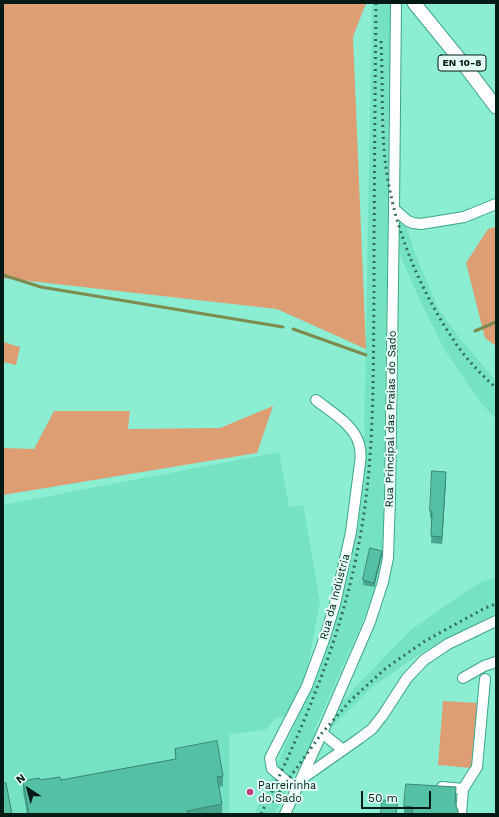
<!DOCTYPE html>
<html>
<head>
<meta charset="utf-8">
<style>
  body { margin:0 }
  #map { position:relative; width:499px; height:817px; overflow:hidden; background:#8bedd1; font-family:"Work Sans",sans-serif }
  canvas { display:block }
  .frame { position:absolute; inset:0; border:4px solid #001b13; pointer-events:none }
  .north { position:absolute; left:8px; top:769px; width:40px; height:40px; -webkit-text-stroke:3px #e4fff6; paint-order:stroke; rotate:324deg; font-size:11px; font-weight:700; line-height:16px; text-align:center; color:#001b13 }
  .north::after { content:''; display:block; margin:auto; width:14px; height:18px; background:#001b13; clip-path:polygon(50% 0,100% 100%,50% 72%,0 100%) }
  .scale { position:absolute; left:361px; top:791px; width:70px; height:18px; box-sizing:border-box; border:2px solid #001b13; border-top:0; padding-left:5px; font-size:12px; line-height:14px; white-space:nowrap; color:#001b13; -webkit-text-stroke:3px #e4fff6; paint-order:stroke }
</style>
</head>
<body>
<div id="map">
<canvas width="499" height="817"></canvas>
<div class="frame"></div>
<div class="north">N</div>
<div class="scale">50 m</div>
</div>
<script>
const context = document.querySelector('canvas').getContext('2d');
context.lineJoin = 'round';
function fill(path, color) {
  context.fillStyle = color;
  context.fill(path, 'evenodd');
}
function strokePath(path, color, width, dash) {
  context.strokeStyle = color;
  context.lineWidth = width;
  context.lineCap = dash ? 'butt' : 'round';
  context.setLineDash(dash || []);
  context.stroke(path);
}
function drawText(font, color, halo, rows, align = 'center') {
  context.font = font + ' "Work Sans",sans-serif';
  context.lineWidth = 4;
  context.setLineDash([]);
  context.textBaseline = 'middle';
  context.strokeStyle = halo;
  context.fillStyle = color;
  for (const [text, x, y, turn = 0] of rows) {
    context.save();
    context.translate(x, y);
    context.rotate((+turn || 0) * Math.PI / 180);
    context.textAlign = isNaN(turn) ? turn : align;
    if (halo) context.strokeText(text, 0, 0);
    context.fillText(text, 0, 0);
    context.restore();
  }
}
fill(new Path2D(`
  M 372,3 L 392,3 L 389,166 L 414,251 L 438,308 L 461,340 L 496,381 L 496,419 L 481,403 L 446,352 L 425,311 L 402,260 L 388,204 L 383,556 L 374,593 L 362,623 L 313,733 L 360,682 L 412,629 L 479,583 L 496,577 L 496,613 L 421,653 L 372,687 L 336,723 L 295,773 L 275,814 L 254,814 L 271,779 L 316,674 L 336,617 L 347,578 L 361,503 L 366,444 L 364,441 Z
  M 279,452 L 289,507 L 303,505 L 320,602 L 306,675 L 287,716 L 275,718 L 267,729 L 229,735 L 229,814 L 3,814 L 3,505 Z`), '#75e2c4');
fill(new Path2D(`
  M 3,3 L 366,3 L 353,37 L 366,349 L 277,309 L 3,278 Z
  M 496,227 L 496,346 L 485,338 L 466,263 L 488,229 Z
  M 3,342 L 20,347 L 16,365 L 3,362 Z
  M 273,406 L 257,453 L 3,495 L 3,448 L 34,449 L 54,411 L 130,411 L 128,429 L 220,428 Z
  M 443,701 L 477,703 L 471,768 L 438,765 Z`), '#de9e74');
strokePath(new Path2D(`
  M 3,275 L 41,287 L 283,327
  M 293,329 L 366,355
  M 475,331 L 496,322`), '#7d8b4e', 3);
const minor = new Path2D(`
  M 394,209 L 408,221 L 413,223 L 421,224 L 464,217 L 496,204
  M 463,678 L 484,666 L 496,662
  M 322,733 L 343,750
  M 303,778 L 360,738 L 372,729 L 383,715 L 407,678 L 424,660 L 448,644 L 496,621
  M 442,787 L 463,789 L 477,767 L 485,679
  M 296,789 L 272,769 L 270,758 L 307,686 L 325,637 L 335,604 L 351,532 L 360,463 C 361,457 361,451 359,444 C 354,425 331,412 316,400
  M 285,814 L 322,733 L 370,622 L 383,582 L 388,558 L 390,498 L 394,209 L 396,3
  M 461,814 L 463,789`);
const major = new Path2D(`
  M 414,3 L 462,62 L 496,107`);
strokePath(minor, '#3ca389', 12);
strokePath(major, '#3ca389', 15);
strokePath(minor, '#fff', 10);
strokePath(major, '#fff', 13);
strokePath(new Path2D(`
  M 381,41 C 383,80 381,120 385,160 C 392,224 420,292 457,345 C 468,361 482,375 496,388
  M 272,802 L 322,733 L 351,700 L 386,668 L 425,641 L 485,608 L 496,604
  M 261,814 C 303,729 340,641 358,548 C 375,464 373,377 374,291 C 374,195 375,99 376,3`), '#346a5b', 3, [2, 4]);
fill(new Path2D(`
  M 446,479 L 442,544 L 431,543 L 432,518 L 430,518 L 430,511 Z
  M 382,555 L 374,587 L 363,585 L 363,580 Z
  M 175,749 L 223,776 L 223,786 L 219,787 L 222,804 L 222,814 L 27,814 L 23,791 L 23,781 L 61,780 L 175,759 Z
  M 456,797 L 455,805 L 458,814 L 404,814 L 404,806 Z`), '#48a68e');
fill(new Path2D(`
  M 446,472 L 446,479 L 442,544 L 442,537 Z
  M 382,551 L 382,555 L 374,587 L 374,583 Z`), '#3b8774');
const building = new Path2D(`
  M 432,471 L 446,472 L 442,537 L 431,536 L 432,511 L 430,511 Z
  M 370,548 L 382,551 L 374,583 L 363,580 Z
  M 217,741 L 223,776 L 217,777 L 222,804 L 187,811 L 187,814 L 29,814 L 23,781 L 39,778 L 40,780 L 60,777 L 61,780 L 176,759 L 175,749 Z
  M 6,783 L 12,814 L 3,814 L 3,784 Z
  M 406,784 L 456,787 L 455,804 L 458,810 L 458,814 L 412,814 L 413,807 L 404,806 Z
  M 382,800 L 398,801 L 396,814 L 381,814 Z`);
fill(building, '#54c1a5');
strokePath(building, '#3b8774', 1);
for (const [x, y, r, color] of [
  [250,792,4,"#c23d7f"]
]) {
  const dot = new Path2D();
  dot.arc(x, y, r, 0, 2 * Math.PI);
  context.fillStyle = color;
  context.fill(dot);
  strokePath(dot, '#e4fff6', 1.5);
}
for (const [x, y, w] of [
  [462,63,48]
]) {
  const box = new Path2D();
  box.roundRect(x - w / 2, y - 8, w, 16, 3);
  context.fillStyle = '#e4fff6';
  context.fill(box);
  strokePath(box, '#001b13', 1);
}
drawText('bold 10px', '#001b13', null, [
  ["EN 10-8",462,63]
]);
drawText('11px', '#001b13', '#e4fff6', [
  ["Rua Principal das Praias do Sado",391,419,-89],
  ["Rua da Indústria",335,597,-75]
]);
drawText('11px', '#001b13', '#e4fff6', [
  ["Parreirinha",258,786],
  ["do Sado",258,799]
], 'left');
</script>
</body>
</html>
